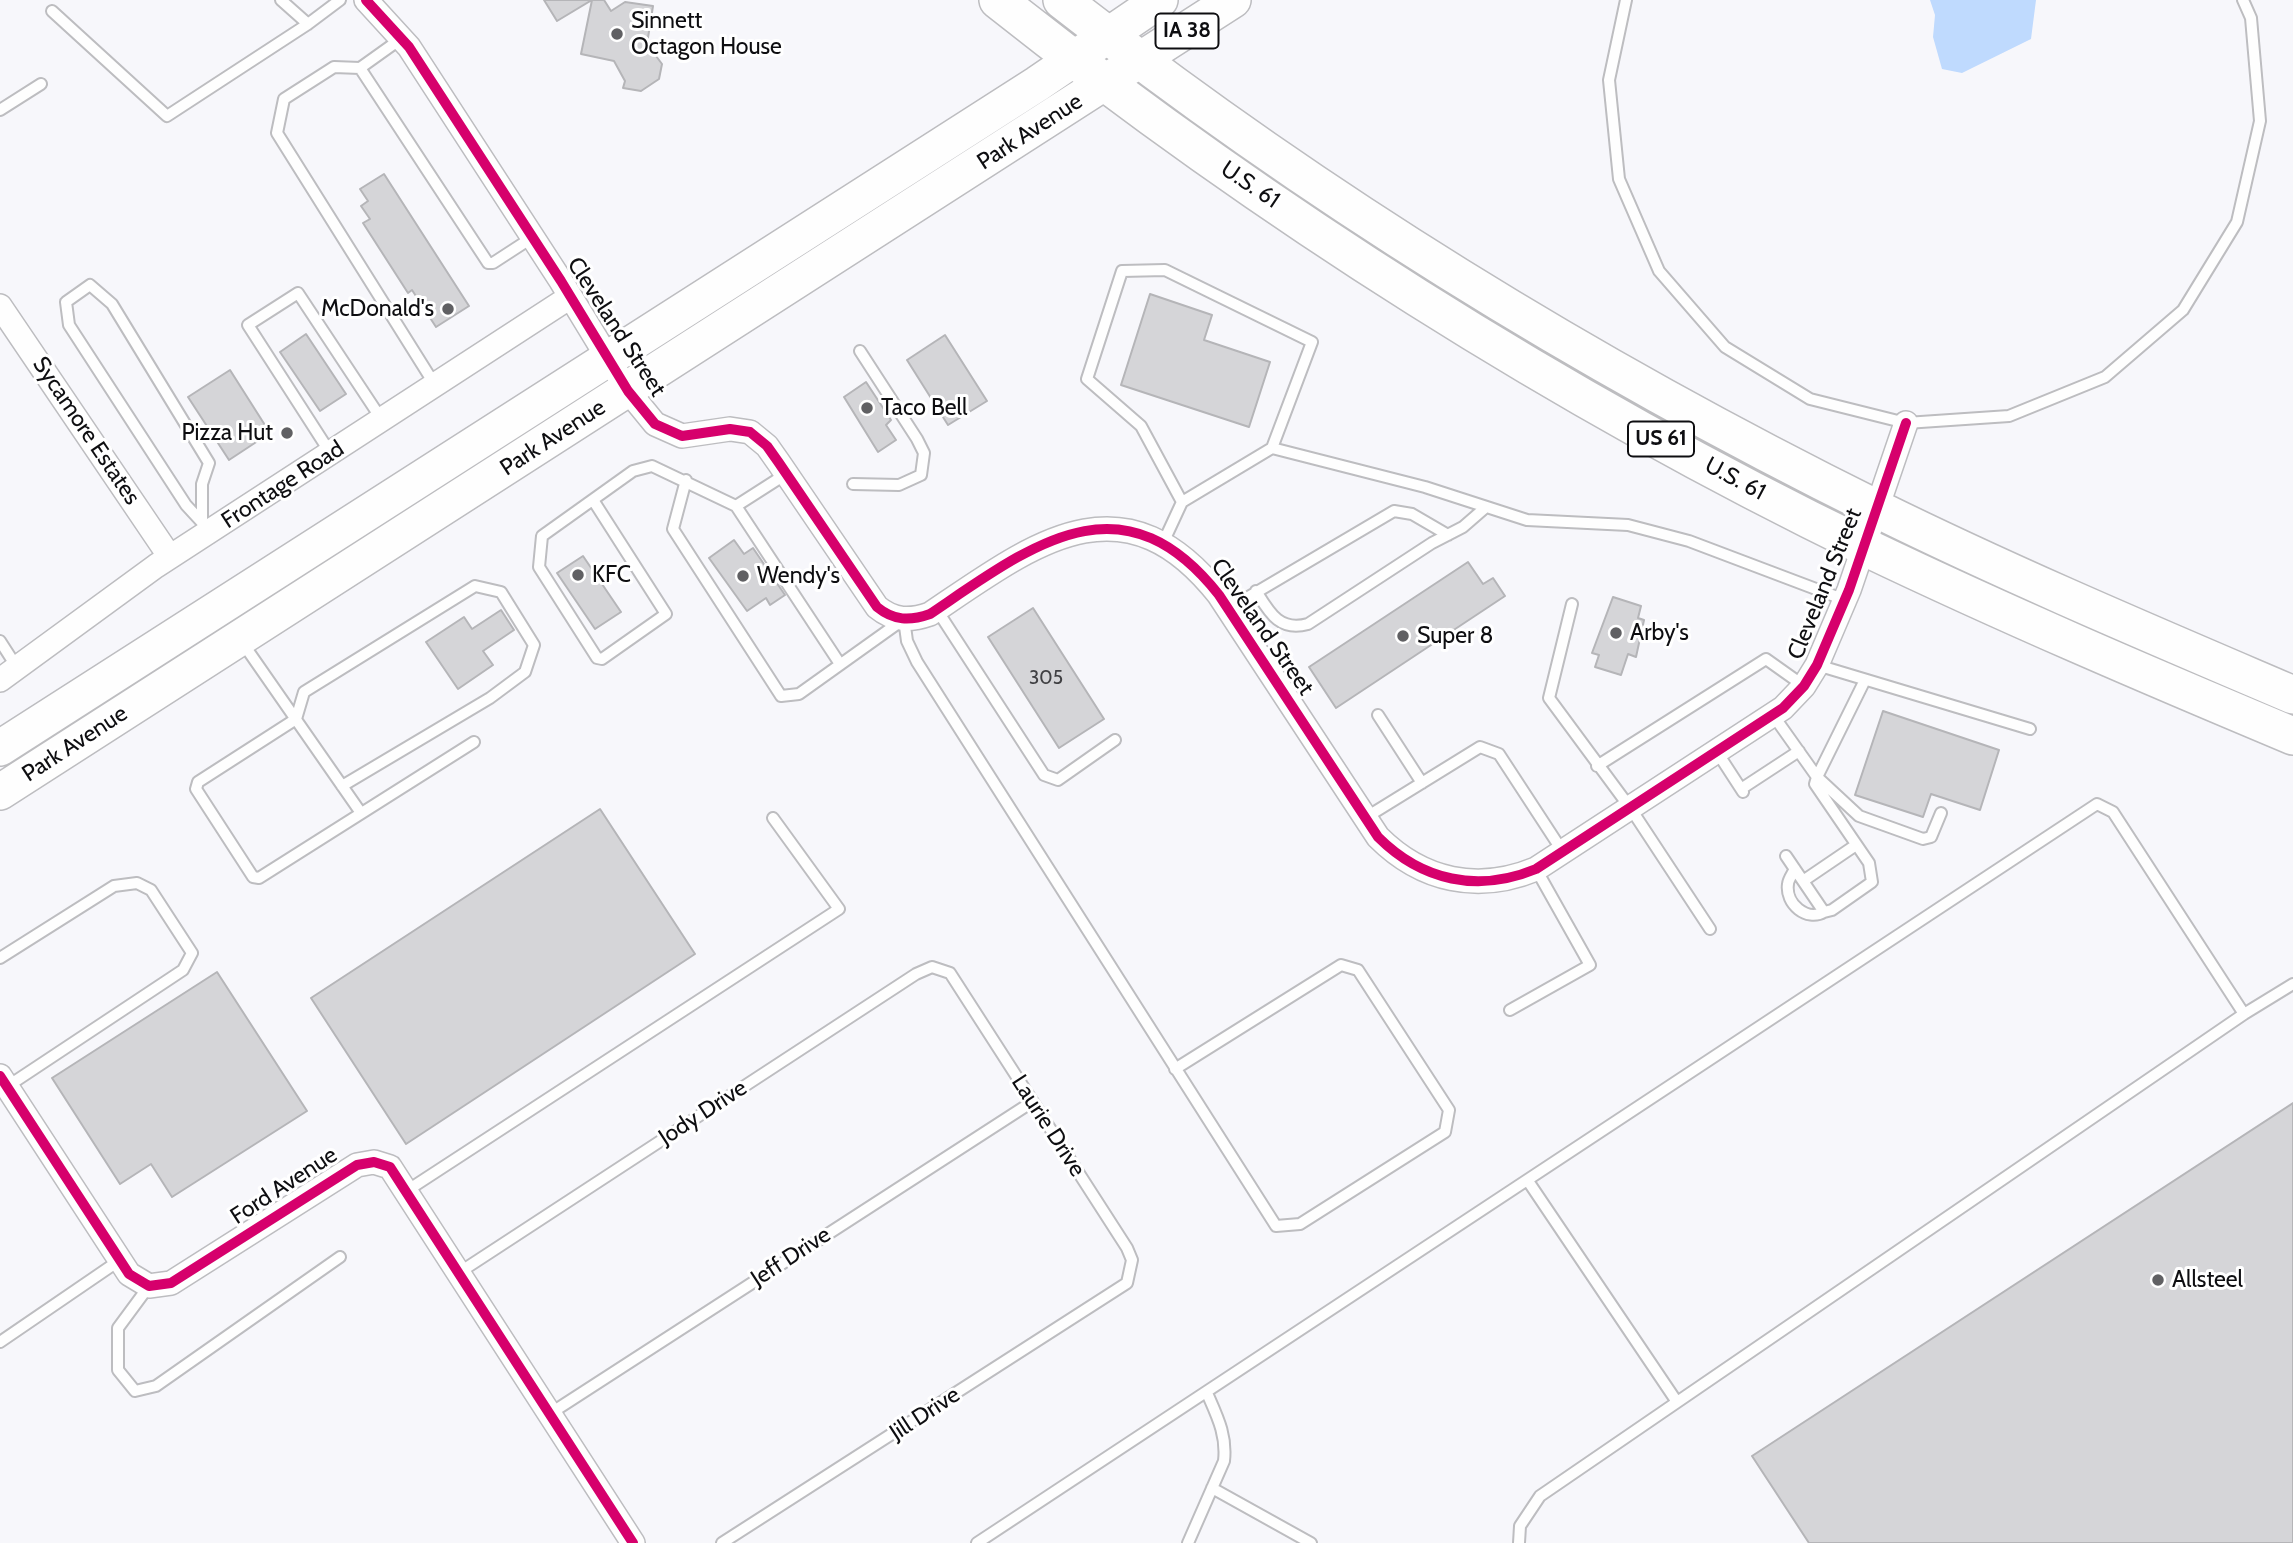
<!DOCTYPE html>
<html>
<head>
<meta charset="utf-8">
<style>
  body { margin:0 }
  canvas { display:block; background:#f7f7fb }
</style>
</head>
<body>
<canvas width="2293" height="1543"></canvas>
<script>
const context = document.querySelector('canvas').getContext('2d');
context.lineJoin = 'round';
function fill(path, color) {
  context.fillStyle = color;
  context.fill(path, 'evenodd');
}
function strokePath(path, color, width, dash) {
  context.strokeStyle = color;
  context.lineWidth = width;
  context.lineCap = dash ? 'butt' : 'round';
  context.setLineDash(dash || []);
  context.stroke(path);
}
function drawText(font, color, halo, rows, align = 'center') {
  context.font = font + ' Cabin,sans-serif';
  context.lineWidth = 6;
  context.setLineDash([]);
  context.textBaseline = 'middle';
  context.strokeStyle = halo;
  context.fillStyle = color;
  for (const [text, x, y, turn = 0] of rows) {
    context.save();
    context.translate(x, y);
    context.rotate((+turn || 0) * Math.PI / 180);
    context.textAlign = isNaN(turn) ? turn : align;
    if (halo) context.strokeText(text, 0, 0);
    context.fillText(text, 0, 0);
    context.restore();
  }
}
fill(new Path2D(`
  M 1930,0 L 2036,0 L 2031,39 L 1962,73 L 1942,69 L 1933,37 L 1935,15 Z`), '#bfdafe');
const building = new Path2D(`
  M 544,0 L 592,0 L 557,21 Z
  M 592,0 L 604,0 L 611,11 L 625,2 L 653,6 L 647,44 L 662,64 L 659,79 L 641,91 L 623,88 L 625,81 L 614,61 L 581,54 Z
  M 384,174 L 469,306 L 436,327 L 412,290 L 408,293 L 363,223 L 370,219 L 361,206 L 368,201 L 360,189 Z
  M 1150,294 L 1212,315 L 1204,340 L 1270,362 L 1249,427 L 1121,385 Z
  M 306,334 L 346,394 L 320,411 L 280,352 Z
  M 945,335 L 987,401 L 948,425 L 907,360 Z
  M 230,370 L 270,433 L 229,460 L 188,397 Z
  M 866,382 L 891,420 L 886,425 L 896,440 L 878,452 L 844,397 Z
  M 734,540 L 744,554 L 753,548 L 785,595 L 770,605 L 766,598 L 747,611 L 709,558 Z
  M 583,556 L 621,612 L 595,629 L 557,573 Z
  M 1468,562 L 1483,584 L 1493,578 L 1505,596 L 1336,708 L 1309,667 Z
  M 1613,597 L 1641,606 L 1638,618 L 1644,620 L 1636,657 L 1628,654 L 1621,675 L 1595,667 L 1599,655 L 1592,653 Z
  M 1033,608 L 1104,719 L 1059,748 L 988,637 Z
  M 501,610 L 514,630 L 483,651 L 493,665 L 458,689 L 426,642 L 464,617 L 472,629 Z
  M 1883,711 L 1999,750 L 1980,810 L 1931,794 L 1923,817 L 1855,795 Z
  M 600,809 L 695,954 L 406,1144 L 311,998 Z
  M 217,972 L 307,1111 L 172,1197 L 151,1164 L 120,1184 L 52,1078 Z
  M 2293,1103 L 2293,1543 L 1809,1543 L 1752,1456 Z`);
fill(building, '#d5d5d8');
strokePath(building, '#b5b5b8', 2);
const service = new Path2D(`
  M 281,0 L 308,24
  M 1626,0 L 1609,80 L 1619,179 L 1659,271 L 1725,347 L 1810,399 L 1906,423 L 2009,416 L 2105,377 L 2183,310 L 2237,222 L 2260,121 L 2251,18 L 2243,0
  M 52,11 L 167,116 L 308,24 L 340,0
  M 402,38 L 360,68 L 334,67 L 284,99 L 277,133 L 435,385
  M 360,68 L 488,263 L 493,263 L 533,237
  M 0,110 L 41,84
  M 1272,448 L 1425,487 L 1527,520 L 1628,525 L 1689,541 L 1845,600
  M 331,454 L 248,325 L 298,293 L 382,420
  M 686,480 L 673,529 L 781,696 L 799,694 L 904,619 L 907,641 L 917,662 L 1276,1226 L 1300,1224 L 1445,1132 L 1449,1110 L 1358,970 L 1341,965 L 1175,1069
  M 853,484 L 899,485 L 921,475 L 924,453 L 917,439 L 860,351
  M 593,500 L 666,614 L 602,659 L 597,658 L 539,567 L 542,536 L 633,471 L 652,466 L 736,506 L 786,474
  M 736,506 L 840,664
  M 202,519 L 202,484 L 209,463 L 112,304 L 90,285 L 66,302 L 69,325 L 186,505 L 210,531
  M 1163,543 L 1182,502 L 1272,448 L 1312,342 L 1165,270 L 1122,271 L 1087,379 L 1141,426 L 1182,502
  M 1256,591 C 1269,612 1279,632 1308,624 L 1432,543 L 1463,527 L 1486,507
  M 1572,604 L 1549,698 L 1631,809 L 1710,929
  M 1228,609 L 1394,511 L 1412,514 L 1448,535
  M 937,610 L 1044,775 L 1058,780 L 1115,740
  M 0,641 L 18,669
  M 242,642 L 361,813
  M 1817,665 L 2030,729
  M 1865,680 L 1817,777 L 1859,816 L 1923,839 L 1931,837 L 1941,813
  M 1378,715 L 1422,783
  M 1773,715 L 1817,777 L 1815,784 L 1869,863 L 1872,882 L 1832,910 L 1824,912 L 1786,856
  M 1717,752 L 1743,792
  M 1597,766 L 1766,659 L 1804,686
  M 342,786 L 490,698 L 525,672 L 534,645 L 501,592 L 475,586 L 304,692 L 296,719 L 198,782 L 196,789 L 253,877 L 259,878 L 474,742
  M 1741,789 L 1799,751
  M 1365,818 L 1480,747 L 1499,754 L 1563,852
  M 1795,869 C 1793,873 1788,880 1788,884 C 1785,904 1807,922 1824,912
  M 1803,881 L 1856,845
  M 0,958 L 114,886 L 137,883 L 151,890 L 192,953 L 183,970 L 5,1088
  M 1510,1010 L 1590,965 L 1536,869
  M 1528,1181 L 1677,1402
  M 408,1190 L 839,909 L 773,818
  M 460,1272 L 916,974 L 932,967 L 950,973 L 1127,1248 L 1132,1260 L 1127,1283 L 722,1543
  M 149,1286 L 118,1328 L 118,1370 L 135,1391 L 156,1386 L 340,1257
  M 0,1342 L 120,1260
  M 551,1413 L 1032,1102
  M 1212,1488 L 1311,1543
  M 977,1543 L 2097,804 L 2113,812 L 2244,1014 L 2293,984
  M 1188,1543 L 1224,1461 C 1227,1435 1217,1416 1207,1393
  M 1519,1543 L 1520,1526 L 1540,1496 L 2244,1014`);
const minor = new Path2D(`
  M 366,0 L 409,47 L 561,281 L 628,391 L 655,424 L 682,436 L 730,429 L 750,432 L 767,446 L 779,463 L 877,607 C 894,621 910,621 930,614 C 1031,546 1122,472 1219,595 L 1378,837 C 1422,881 1478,893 1536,869 L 1783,708 L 1804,686 L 1817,665 L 1849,590 L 1906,423
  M 0,306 L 170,557
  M 0,680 L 156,566 L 570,297
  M 0,1076 L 129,1274 L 149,1286 L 171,1283 L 357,1165 L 374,1162 L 390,1167 L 633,1543`);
const primary = new Path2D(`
  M 0,748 L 1037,84 L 1160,0
  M 0,792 L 1233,0`);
const trunk = new Path2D(`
  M 998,0 C 1265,212 1560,399 1867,548 C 2007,615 2150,676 2293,736
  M 1062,0 C 1313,197 1590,367 1877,509 C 2013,576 2153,635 2293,695`);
strokePath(service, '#bdbdc0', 14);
strokePath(minor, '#bdbdc0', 26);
strokePath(primary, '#bdbdc0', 38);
strokePath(trunk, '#bdbdc0', 40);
strokePath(service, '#fefefe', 10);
strokePath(minor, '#fefefe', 23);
strokePath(primary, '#fefefe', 35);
strokePath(trunk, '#fefefe', 37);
strokePath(new Path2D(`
  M 366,0 L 409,47 L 561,281 L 628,391 L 655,424 L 682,436 L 730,429 L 750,432 L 767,446 L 779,463 L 877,607 C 894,621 910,621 930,614 C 1031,546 1122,472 1219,595 L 1378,837 C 1422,881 1478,893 1536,869 L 1783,708 L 1804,686 L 1817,665 L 1849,590 L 1906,423
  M 0,1076 L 129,1274 L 149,1286 L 171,1283 L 357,1165 L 374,1162 L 390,1167 L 633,1543`), '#d6006c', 10);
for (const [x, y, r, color] of [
  [617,34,7,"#606063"],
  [448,309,7,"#606063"],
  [867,408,7,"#606063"],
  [287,433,7,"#606063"],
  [578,575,7,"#606063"],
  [743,576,7,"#606063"],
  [1616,633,7,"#606063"],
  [1403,636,7,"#606063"],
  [2158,1280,7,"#606063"]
]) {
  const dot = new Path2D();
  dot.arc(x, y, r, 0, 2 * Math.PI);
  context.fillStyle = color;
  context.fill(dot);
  strokePath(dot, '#fff', 2.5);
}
drawText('19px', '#404043', null, [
  ["305",1046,678]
]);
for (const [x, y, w] of [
  [1187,31,63],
  [1661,439,66]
]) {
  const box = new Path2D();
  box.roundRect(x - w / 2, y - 17.5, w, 35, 5);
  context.fillStyle = '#fff';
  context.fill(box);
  strokePath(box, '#0e0e11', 2);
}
drawText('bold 21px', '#0e0e11', null, [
  ["IA 38",1187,31],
  ["US 61",1661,439]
]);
drawText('23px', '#0e0e11', '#fff', [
  ["Sinnett",631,21],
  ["Octagon House",631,47],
  ["McDonald's",434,309,"right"],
  ["Taco Bell",881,408],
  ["Pizza Hut",273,433,"right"],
  ["KFC",592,575],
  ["Wendy's",757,576],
  ["Arby's",1630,633],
  ["Super 8",1417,636],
  ["Allsteel",2172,1280]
], 'left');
drawText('23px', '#0e0e11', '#fff', [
  ["Park Avenue",1030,132,-33],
  ["U.S. 61",1250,185,34],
  ["Cleveland Street",616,327,57],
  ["Sycamore Estates",86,431,56],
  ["Park Avenue",553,438,-33],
  ["U.S. 61",1735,479,28],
  ["Frontage Road",283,485,-33],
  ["Cleveland Street",1825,584,-68],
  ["Cleveland Street",1262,627,55],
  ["Park Avenue",75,744,-33],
  ["Jody Drive",703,1113,-33],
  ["Laurie Drive",1048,1126,57],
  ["Ford Avenue",284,1186,-33],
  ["Jeff Drive",791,1257,-33],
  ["Jill Drive",925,1414,-33]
]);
</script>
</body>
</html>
